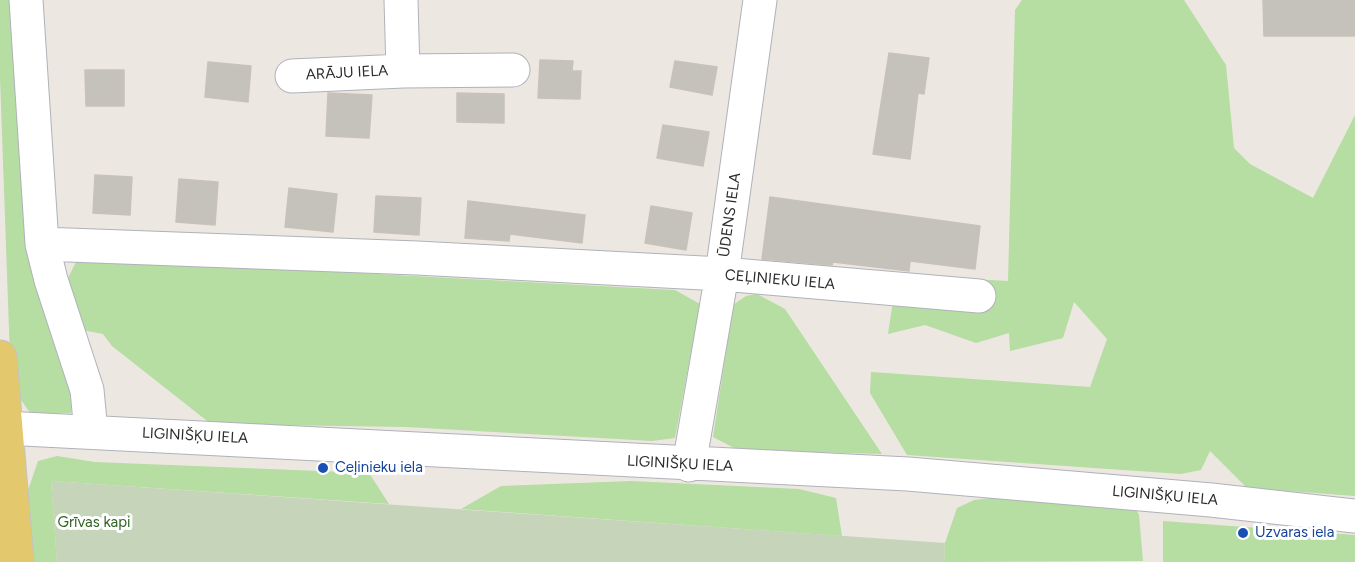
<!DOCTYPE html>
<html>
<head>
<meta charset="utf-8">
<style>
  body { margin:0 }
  canvas { display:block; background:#ece7e0 }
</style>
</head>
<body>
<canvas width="1355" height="562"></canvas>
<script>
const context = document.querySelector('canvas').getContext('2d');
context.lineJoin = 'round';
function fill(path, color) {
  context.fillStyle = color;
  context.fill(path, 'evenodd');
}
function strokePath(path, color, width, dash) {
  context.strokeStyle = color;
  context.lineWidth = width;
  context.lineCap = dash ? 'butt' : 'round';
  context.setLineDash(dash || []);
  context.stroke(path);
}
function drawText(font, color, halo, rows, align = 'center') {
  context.font = font + ' Figtree,sans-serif';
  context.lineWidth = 6;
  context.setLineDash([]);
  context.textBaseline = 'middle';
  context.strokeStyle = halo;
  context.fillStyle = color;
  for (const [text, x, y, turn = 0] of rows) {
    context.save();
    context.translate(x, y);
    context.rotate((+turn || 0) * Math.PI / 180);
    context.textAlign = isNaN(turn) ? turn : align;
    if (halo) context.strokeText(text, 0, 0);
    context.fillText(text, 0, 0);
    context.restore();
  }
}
fill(new Path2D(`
  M 0,0 L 23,0 L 72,386 L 71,413 L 31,414 L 11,386 L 0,77 Z
  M 1022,0 L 1184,0 L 1226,65 L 1234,148 L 1250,164 L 1313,198 L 1355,115 L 1355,496 L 1247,488 L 1210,451 L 1201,470 L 1181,474 L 907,455 L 870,393 L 871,372 L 1090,387 L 1107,339 L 1074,302 L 1063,338 L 1010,351 L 1009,333 L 976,343 L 925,325 L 888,334 L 897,275 L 1008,281 L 1015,10 Z
  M 78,258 L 675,290 L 700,304 L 675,438 L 652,441 L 406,427 L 211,424 L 112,346 L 103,334 L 82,330 L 67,280 Z
  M 757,294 L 785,309 L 882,454 L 738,450 L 713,437 L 733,305 L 746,296 Z
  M 57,456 L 95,462 L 369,473 L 389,504 L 51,481 L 57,562 L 32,562 L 27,493 L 38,461 Z
  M 631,481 L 799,489 L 836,498 L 842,536 L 461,509 L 501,486 Z
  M 1015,495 L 1132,502 L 1139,515 L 1143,561 L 944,562 L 945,543 L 957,508 L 974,500 Z
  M 1163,521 L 1355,535 L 1355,562 L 1163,562 Z`), '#b6dda2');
fill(new Path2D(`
  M 51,481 L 945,543 L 944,562 L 57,562 Z`), '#c6d4b9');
const building = new Path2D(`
  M 1263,0 L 1355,0 L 1355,36 L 1264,36 Z
  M 889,53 L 929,58 L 924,94 L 918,93 L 910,159 L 873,154 Z
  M 540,60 L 573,61 L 572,71 L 581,71 L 580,99 L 538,98 Z
  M 675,61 L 717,67 L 712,95 L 670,87 Z
  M 208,62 L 251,66 L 248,102 L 205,97 Z
  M 85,70 L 124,70 L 124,106 L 86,106 Z
  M 328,93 L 372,95 L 369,138 L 326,136 Z
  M 457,93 L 504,94 L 504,123 L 457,122 Z
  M 663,125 L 709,132 L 703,166 L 657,158 Z
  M 95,175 L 132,177 L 130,215 L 93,213 Z
  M 179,179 L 218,182 L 215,225 L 176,222 Z
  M 289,188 L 337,194 L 333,232 L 285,227 Z
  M 376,196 L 421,198 L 419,235 L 374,232 Z
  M 770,197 L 980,226 L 975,269 L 910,261 L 909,271 L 833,262 L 832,265 L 762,259 Z
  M 468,201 L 585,215 L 582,243 L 510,234 L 509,241 L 465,238 Z
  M 651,206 L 692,213 L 686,250 L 645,243 Z`);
fill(building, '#c5c1bb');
strokePath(building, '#c8c3b9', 1.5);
const minor = new Path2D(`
  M 26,0 L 42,244 L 51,280 L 87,390 L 91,432
  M 403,71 L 513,70
  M 292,76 L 403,71 L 401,0
  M 42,244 L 417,258 L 722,274 L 979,296
  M 4,428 L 908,474 L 1211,500 L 1355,516
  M 689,465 L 722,274 L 760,0`);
const major = new Path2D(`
  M 0,357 L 17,562`);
strokePath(minor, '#b0b2bb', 35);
strokePath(major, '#c4c4c4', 35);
strokePath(minor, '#fff', 33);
strokePath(major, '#e3c86e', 33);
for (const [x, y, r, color] of [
  [323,468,6,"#1a4fb4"],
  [1243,533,6,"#1a4fb4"]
]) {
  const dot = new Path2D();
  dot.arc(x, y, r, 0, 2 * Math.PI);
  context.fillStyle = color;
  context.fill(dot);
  strokePath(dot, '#fff', 2);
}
drawText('15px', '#2c2c2c', '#fff', [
  ["ARĀJU IELA",347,73,-3],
  ["ŪDENS IELA",730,215,-82],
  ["CEĻINIEKU IELA",780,280,5],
  ["LIGINIŠĶU IELA",195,436,3],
  ["LIGINIŠĶU IELA",680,464,3],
  ["LIGINIŠĶU IELA",1165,496,5]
]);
drawText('15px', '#164399', '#fff', [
  ["Ceļinieku iela",335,468],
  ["Uzvaras iela",1255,533]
], 'left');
drawText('15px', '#306322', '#fff', [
  ["Grīvas kapi",94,523]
]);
</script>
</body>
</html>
